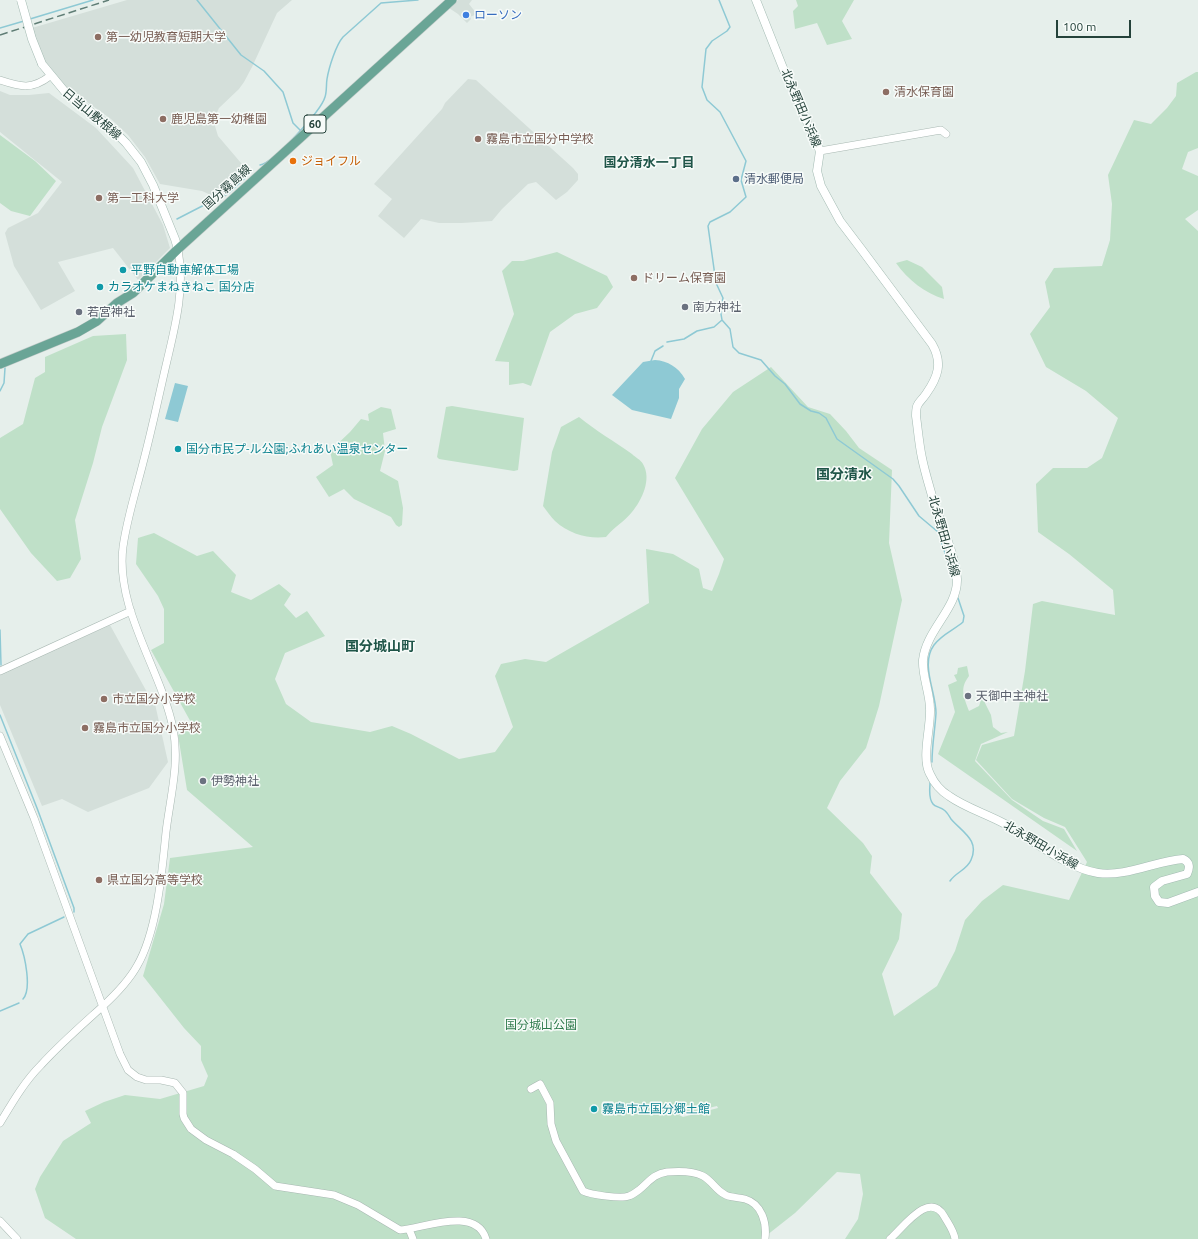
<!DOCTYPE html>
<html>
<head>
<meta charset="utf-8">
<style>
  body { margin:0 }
  #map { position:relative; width:1198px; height:1239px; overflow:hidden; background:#e6efeb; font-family:Ubuntu,sans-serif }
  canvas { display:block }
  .scale { position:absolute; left:1056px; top:20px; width:75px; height:18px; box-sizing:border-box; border:2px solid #24423a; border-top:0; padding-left:5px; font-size:12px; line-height:14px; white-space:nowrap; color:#24423a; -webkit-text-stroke:3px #f7fbf9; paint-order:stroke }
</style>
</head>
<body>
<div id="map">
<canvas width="1198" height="1239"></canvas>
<div class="scale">100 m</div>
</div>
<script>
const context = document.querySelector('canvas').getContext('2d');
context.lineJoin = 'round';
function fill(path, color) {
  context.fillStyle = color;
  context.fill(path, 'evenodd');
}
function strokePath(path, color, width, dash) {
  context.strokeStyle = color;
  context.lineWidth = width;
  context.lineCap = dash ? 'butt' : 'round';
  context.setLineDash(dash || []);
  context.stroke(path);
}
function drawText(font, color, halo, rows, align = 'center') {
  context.font = font + ' Ubuntu,"Noto Sans JP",sans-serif';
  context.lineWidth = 3;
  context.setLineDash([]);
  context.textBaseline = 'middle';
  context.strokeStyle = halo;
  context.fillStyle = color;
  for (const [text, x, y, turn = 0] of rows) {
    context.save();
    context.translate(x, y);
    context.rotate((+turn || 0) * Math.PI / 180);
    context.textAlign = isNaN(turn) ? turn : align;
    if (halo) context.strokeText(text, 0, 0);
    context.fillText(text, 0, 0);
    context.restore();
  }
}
fill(new Path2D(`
  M 127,0 L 292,0 L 277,13 L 252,67 L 244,82 L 239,89 L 219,108 L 215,117 L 215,126 L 218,136 L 247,170 L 248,176 L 222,200 L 202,191 L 160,184 L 145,157 L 128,135 L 111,119 L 62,84 L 45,61 L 32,28 Z
  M 458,0 L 472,0 L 469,4 L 477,14 L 470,17 L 471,19 L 467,23 L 458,14 L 449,8 Z
  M 468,79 L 476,80 L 573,168 L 578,174 L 578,180 L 567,192 L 556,200 L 536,182 L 528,184 L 502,209 L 492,221 L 462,223 L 439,223 L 421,219 L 404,238 L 378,216 L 392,199 L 374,184 L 442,109 L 445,103 Z
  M 0,91 L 10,95 L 29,95 L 49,93 L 96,128 L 133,168 L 163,225 L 170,248 L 138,280 L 113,248 L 58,262 L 75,291 L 41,310 L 14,266 L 5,233 L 8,228 L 38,213 L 62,182 L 0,132 Z
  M 110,625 L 148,694 L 153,695 L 168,762 L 149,788 L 88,812 L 62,799 L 42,806 L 0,705 L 0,674 Z`), '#d4dfda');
fill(new Path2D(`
  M 796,0 L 854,0 L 842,21 L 852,39 L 827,45 L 817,23 L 795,29 L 793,11 L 798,6 Z
  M 1196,72 L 1198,72 L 1198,148 L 1188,152 L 1182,169 L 1198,176 L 1198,210 L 1185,219 L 1198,231 L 1198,1239 L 845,1239 L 858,1219 L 863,1194 L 860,1174 L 837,1172 L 795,1213 L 762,1239 L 76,1239 L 45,1218 L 35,1189 L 40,1177 L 63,1141 L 91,1123 L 85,1111 L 104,1102 L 125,1095 L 160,1099 L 204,1086 L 208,1076 L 201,1060 L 201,1046 L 184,1028 L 143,976 L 164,904 L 170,858 L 253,847 L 187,790 L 178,735 L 193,726 L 151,650 L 164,643 L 164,609 L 158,596 L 136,564 L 138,538 L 154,533 L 197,556 L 213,551 L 236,575 L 231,592 L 251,600 L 279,584 L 291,594 L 284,605 L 296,618 L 307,611 L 325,636 L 285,653 L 275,679 L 286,704 L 311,722 L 370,732 L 392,726 L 411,734 L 459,759 L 495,752 L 513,727 L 495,676 L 501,664 L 525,659 L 546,662 L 649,603 L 646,549 L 673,554 L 699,569 L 703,588 L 712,591 L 719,574 L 724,559 L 675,478 L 702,429 L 733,392 L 771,367 L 808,407 L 830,414 L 846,431 L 859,448 L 892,470 L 889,543 L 902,600 L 879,706 L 866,748 L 840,781 L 827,808 L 863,843 L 872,856 L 870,873 L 902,914 L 899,939 L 882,974 L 894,1016 L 937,986 L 955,951 L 965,920 L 982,901 L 1003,885 L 1069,900 L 1087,862 L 1065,827 L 1044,818 L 1012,799 L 976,760 L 982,745 L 1014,736 L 1025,671 L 1033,604 L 1042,601 L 1115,615 L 1113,590 L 1069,554 L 1038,532 L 1036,484 L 1053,468 L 1087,468 L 1102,458 L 1118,418 L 1086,391 L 1046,367 L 1030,334 L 1050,307 L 1045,282 L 1054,268 L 1102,266 L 1110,240 L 1112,204 L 1108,175 L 1134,120 L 1151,124 L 1167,108 L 1176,96 L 1177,83 ZM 717,1106 L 718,1108 L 683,1117 L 679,1115 Z
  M 0,135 L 35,161 L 56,181 L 30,216 L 11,211 L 0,203 Z
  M 557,252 L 607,276 L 613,287 L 597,308 L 575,314 L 550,332 L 531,386 L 523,383 L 509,385 L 509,362 L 495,361 L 514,314 L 502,271 L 512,261 L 523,261 Z
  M 907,260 L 922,267 L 942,287 L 944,299 C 925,293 908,280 896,263 Z
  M 126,334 L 127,360 L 102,427 L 93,463 L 75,520 L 81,559 L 70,578 L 57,581 L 31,553 L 0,509 L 0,438 L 23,424 L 35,378 L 45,372 L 45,357 L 93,336 Z
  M 452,406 L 524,418 L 518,470 L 514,471 L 439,459 L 437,457 L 446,407 Z
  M 381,407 L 391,409 L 396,429 L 383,433 L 385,451 L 380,471 L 398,481 L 403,508 L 402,525 L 399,527 L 396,525 L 391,517 L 354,499 L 344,489 L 329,497 L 316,477 L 333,465 L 330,451 L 350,432 L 361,419 L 369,421 L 368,414 Z
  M 579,417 C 596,431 614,441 632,454 C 635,457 641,460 643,464 C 652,479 642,500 632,512 C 624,522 614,527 606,537 C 588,539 569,534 555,521 C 551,517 547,511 543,506 L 552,452 L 561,427 Z
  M 967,666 L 969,676 C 959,689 964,697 969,711 L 979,706 L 982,697 L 991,715 L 993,727 L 1001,733 L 1008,732 L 981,744 L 975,761 L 1012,800 L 1043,821 L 1064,829 L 1077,851 L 938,754 L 955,712 L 948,685 L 957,681 L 954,675 L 957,674 L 958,668 Z`), '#bfe0c8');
fill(new Path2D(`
  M 655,360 C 668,361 678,367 685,379 L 679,389 L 679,398 L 671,419 L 632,410 L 612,395 L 643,362 Z
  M 175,383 L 188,386 L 178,422 L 165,419 Z`), '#8ec9d4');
strokePath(new Path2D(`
  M 197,0 L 241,55 L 264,71 L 283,92 L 293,123 L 301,131
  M 719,0 L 730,27 L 727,31 L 712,41 L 706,49 L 702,87 L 707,100 L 720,112 L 746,161 L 741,180 L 746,197 L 730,212 L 710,222 L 708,226 L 716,283 L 723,298 L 721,307 L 721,314 L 722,320 L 730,329 L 733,347 L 739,353 L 761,360 L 775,376 L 785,384 L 800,404 L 811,411 L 819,413 L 826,418 L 837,439 L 893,479 L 899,486 L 919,516 L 938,532 L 953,577
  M 30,19 L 93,0
  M 0,28 L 24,21
  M 260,165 C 273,163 321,111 325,97 C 327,91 326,85 327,79 C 329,67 336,45 343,37 L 381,3 L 418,0
  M 218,198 L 229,193 L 247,176
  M 177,219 L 212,201
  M 667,342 L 684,339 L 697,331 L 714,327 L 722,320
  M 651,361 L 655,351 L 663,346
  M 0,391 L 4,383 L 5,368
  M 0,630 L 1,665
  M 0,715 L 37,808 L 74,908 L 74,912
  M 932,762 C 932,745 935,730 936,713 C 936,692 920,664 934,645 C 942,634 954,630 963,622 L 964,616 L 958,598
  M 930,783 C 930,789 928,798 933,804 C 935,807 941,807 944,810 C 947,812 949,816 951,819 C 962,832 980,840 971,860 C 967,870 956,872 950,881
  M 23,999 C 32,989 25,956 20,944 L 28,934 L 64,917
  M 0,1011 L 19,1003`), '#8ec9d4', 1.5);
const tertiary = new Path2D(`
  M 0,80 C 21,87 32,90 50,76
  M 820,151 L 941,130 L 946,134
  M 0,671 L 131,611
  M 0,736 L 34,818 L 120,1054 L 128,1070 L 137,1077 L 146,1080 L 161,1080 L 175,1083 L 183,1093 L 183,1114 L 184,1118 L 191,1129 L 206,1140 L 233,1154 L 255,1169 L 275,1186 L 334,1195 L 358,1205 L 400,1230 C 424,1228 476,1206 486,1239
  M 531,1089 L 540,1084 L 550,1103 L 551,1124 L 556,1141 L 583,1191 C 591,1195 621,1199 629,1196 C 632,1195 636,1192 639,1190 C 649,1182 653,1174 667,1172 C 678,1171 693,1171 703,1176 C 711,1180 716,1190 724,1194 C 729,1198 738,1197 745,1199 C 762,1204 767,1223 765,1239
  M 0,1123 C 12,1103 24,1082 41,1065 C 60,1044 82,1025 103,1006 C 116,994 128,982 137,966 C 157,932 162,872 166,832 C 170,798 180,763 173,728 C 161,670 115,608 123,547 C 127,518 136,491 143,463 C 152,429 159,395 167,361 C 176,323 185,288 178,249
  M 0,1221 L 17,1239
  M 409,1229 L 413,1239
  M 890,1239 C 903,1228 929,1190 944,1216 C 948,1223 954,1231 955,1239`);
const secondary = new Path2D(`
  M 756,0 L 783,68 L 820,151 L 817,171 L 821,186 L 840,221 L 862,250 L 932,344 C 943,363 938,377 926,394 C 919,404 916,402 916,416 C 918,430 919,444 922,458 C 925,473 930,488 934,503 C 941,524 956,557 957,579 C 958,608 926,630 923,660 C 922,676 930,693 930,709 C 931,727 921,758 930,774 C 934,783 941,791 949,796 C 966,808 987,814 1005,824 C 1034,840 1066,868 1098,873 C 1127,877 1155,861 1183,859 C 1190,862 1190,868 1187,874 L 1162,881 L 1154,887 L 1155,896 L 1159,902 L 1168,903 L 1198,892
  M 42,64 L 66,93 L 109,126 L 126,143 L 141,162 L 153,185 L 175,239 L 178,249`);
const primary = new Path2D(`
  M 0,364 L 78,332 L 97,321 L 117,303 L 133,293 L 178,249 L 452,0`);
strokePath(tertiary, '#a8b8b2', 8);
strokePath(secondary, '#a4bbb3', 9);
strokePath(primary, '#c2cac8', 10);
strokePath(tertiary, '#fff', 7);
strokePath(secondary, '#fff', 8);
strokePath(primary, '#6aa596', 9);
strokePath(new Path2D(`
  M 0,35 L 109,0`), '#5f7d75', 1.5, [8, 4]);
const secondaryBridge = new Path2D(`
  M 21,0 L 32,39 L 42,64`);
strokePath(secondaryBridge, '#a4bbb3', 9, []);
strokePath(secondaryBridge, '#fff', 8);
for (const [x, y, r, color] of [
  [466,15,4,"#3f7fe0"],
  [98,37,4,"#8d6e63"],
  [886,92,4,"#8d6e63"],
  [163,119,4,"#8d6e63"],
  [478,139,4,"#8d6e63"],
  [293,161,4,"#e8710a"],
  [736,179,4,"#5c6f8a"],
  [99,198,4,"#8d6e63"],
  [123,270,4,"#0f9aa8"],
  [634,278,4,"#8d6e63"],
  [100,287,4,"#0f9aa8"],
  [685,307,4,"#6b7280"],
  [79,312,4,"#6b7280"],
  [178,449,4,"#0f9aa8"],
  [968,696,4,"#6b7280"],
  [104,699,4,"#8d6e63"],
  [85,728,4,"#8d6e63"],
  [203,781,4,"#6b7280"],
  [99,880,4,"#8d6e63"],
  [594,1109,4,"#0f9aa8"]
]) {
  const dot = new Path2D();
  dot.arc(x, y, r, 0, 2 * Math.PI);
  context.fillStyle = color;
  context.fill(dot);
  strokePath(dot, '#f7fbf9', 1.5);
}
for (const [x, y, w] of [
  [315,124,22]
]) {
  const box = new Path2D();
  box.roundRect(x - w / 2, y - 9, w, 18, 3);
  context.fillStyle = '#f7fbf9';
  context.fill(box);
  strokePath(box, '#24423a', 1);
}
drawText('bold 11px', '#24423a', null, [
  ["60",315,124]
]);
drawText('12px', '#366cbe', '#f7fbf9', [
  ["ローソン",474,15]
], 'left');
drawText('12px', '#785e54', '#f7fbf9', [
  ["第一幼児教育短期大学",106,37],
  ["清水保育園",894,92],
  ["鹿児島第一幼稚園",171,119],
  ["霧島市立国分中学校",486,139],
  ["第一工科大学",107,198],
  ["ドリーム保育園",642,278],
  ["市立国分小学校",112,699],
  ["霧島市立国分小学校",93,728],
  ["県立国分高等学校",107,880]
], 'left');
drawText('12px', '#24423a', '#f7fbf9', [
  ["北永野田小浜線",801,108,67],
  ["日当山敷根線",92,114,40],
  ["国分霧島線",227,187,-42],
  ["北永野田小浜線",944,536,74],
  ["北永野田小浜線",1041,845,30]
]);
drawText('12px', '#c56008', '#f7fbf9', [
  ["ジョイフル",301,161]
], 'left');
drawText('12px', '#4e5e75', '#f7fbf9', [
  ["清水郵便局",744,179]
], 'left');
drawText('12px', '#0d838f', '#f7fbf9', [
  ["平野自動車解体工場",131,270],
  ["カラオケまねきねこ 国分店",108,287],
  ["国分市民プ-ル公園;ふれあい温泉センター",186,449],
  ["霧島市立国分郷土館",602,1109]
], 'left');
drawText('12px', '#5b616d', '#f7fbf9', [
  ["南方神社",693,307],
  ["若宮神社",87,312],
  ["天御中主神社",976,696],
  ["伊勢神社",211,781]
], 'left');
drawText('12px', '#2d7a4b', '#f7fbf9', [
  ["国分城山公園",541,1025]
]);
drawText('bold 13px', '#1f5548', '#f7fbf9', [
  ["国分清水一丁目",649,163]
]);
drawText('bold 14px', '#1f5548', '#f7fbf9', [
  ["国分清水",844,474],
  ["国分城山町",380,646]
]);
</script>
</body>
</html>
